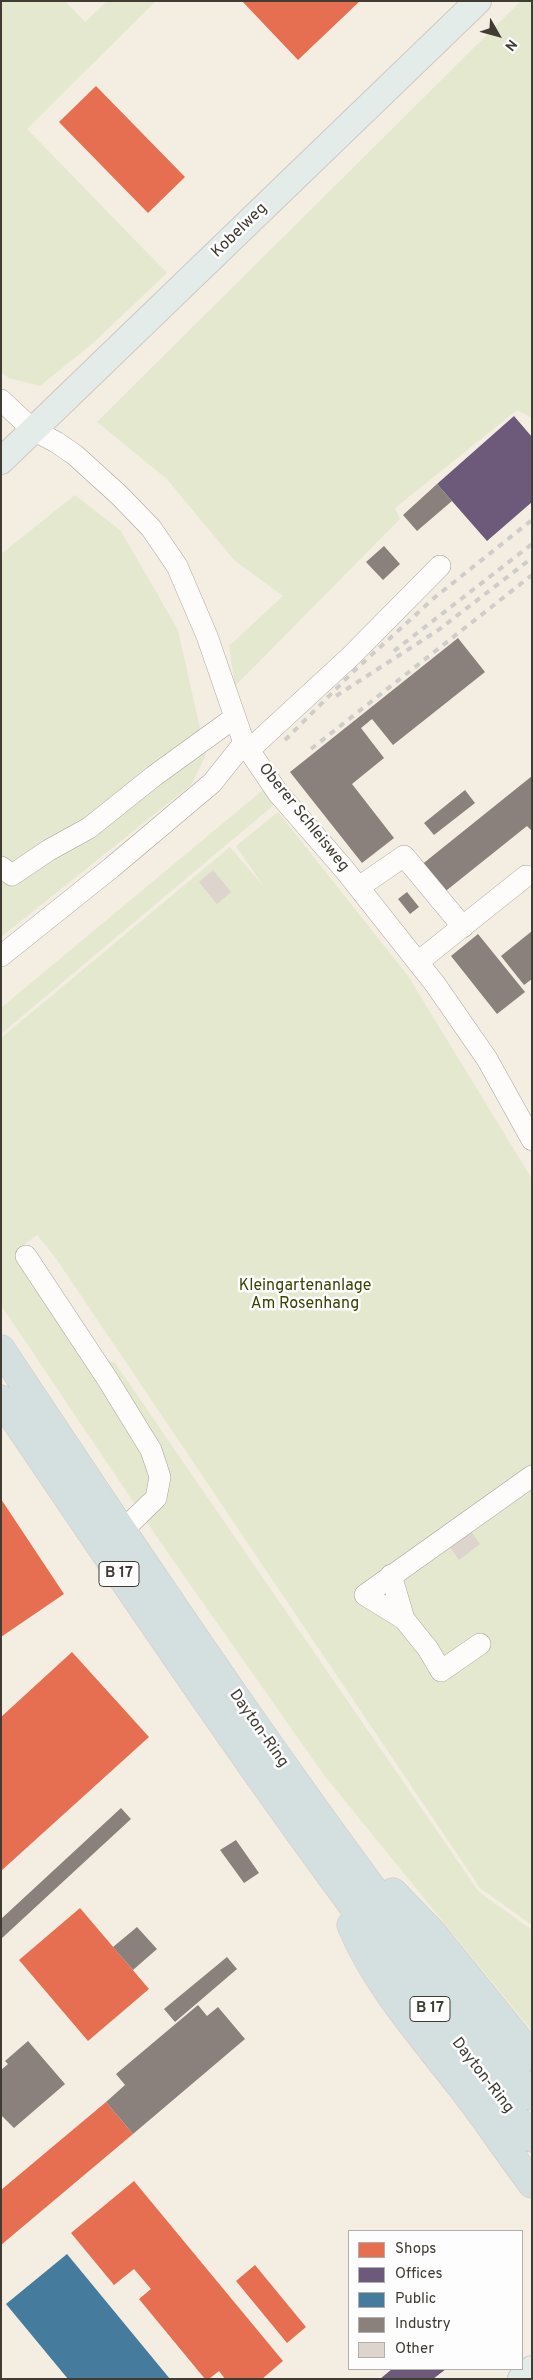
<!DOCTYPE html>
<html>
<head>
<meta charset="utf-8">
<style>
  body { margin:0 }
  #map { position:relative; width:533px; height:2380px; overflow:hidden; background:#f4ede2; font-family:Overpass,sans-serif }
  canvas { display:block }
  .frame { position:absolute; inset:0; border:2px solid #403b33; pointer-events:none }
  .legend { position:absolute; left:348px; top:2230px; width:175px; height:140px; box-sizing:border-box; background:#fdfdfd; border:1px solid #b1afac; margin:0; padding:6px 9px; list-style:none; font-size:15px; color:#403b33 }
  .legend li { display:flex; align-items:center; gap:10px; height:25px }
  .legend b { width:25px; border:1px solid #b1afac }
  .north { position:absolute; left:473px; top:10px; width:50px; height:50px; -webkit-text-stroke:4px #fdfdfd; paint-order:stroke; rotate:128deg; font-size:14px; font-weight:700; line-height:20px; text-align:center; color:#403b33 }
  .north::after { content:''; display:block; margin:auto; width:18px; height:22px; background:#403b33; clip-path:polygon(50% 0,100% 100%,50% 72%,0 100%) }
</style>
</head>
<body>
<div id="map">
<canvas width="533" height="2380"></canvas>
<div class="frame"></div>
<ul class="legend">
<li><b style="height:14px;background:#e76f51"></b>Shops</li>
<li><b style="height:14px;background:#6d597a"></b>Offices</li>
<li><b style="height:14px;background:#457b9d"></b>Public</li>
<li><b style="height:14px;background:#8a817c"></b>Industry</li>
<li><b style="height:14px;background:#dcd4cd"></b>Other</li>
</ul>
<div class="north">N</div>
</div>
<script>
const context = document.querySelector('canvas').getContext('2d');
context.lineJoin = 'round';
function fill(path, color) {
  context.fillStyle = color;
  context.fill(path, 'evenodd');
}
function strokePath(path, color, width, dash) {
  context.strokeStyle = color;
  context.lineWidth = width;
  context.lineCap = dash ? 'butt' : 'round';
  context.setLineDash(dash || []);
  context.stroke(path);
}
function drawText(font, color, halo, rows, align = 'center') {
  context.font = font + ' Overpass,sans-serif';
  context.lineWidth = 5;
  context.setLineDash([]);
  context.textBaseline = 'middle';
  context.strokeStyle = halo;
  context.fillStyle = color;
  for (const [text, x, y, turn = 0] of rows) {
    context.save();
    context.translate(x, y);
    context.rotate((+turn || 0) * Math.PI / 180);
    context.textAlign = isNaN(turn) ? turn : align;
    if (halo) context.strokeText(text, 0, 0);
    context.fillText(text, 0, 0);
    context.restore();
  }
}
fill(new Path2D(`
  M 1,1 L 65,1 L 85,22 L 107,1 L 156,1 L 27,129 L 167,273 L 93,343 L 40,386 L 9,378 L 1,372 Z
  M 521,1 L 532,1 L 532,418 L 517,410 L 395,508 L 400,519 L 235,686 L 229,646 L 283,596 L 234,560 L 167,479 L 97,422 Z
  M 75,495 L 121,531 L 178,630 L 206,755 L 191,785 L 1,937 L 1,554 Z
  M 263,790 L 275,804 L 1,1034 L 1,1008 Z
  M 278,812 L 408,976 L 532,1179 L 532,1925 L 480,1888 L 55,1257 L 37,1235 L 17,1250 L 82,1350 L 115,1363 L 479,1892 L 532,1930 L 532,2031 L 324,1775 L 161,1543 L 1,1305 L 1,1038 L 230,847 L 264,887 L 236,846 Z`), '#e4e8ce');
fill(new Path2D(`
  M 242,1 L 360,1 L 298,60 Z
  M 96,86 L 185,177 L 148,213 L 59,122 Z
  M 1,1499 L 64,1594 L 1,1637 Z
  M 72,1652 L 149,1737 L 1,1871 L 1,1717 Z
  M 80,1908 L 149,1989 L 88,2041 L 19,1960 Z
  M 106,2102 L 133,2134 L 1,2245 L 1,2190 Z
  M 134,2181 L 283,2361 L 262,2379 L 225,2379 L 219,2371 L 209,2379 L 205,2379 L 139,2299 L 151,2289 L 134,2269 L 114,2285 L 71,2233 Z
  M 255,2265 L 306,2327 L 287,2343 L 236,2281 Z`), '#e76f51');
fill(new Path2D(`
  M 514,416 L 532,437 L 532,502 L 487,541 L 437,484 Z
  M 392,2369 L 446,2369 L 433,2379 L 380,2379 Z`), '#6d597a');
fill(new Path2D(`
  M 67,2254 L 170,2379 L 68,2379 L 6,2304 Z`), '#457b9d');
fill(new Path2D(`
  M 437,484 L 452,501 L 417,531 L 403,515 Z
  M 384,546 L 400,564 L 383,580 L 366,562 Z
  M 458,638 L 485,672 L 393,745 L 372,719 L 361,728 L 384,758 L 352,784 L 394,838 L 362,863 L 290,772 Z
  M 532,776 L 532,831 L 527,826 L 442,894 L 420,866 Z
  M 465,790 L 475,803 L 434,835 L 424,823 Z
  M 407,892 L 419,907 L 410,914 L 398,899 Z
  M 532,931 L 532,979 L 524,985 L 501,956 Z
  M 478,934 L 525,992 L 497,1014 L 451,956 Z
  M 121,1808 L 131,1819 L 1,1939 L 1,1919 Z
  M 236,1840 L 259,1873 L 244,1883 L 220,1850 Z
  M 137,1927 L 157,1949 L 133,1970 L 113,1947 Z
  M 227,1957 L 237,1969 L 175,2022 L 164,2009 Z
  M 198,2005 L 207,2016 L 218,2007 L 245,2039 L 133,2134 L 106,2102 L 125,2085 L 116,2074 Z
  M 28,2041 L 65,2084 L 14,2128 L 1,2115 L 1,2070 L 8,2064 L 5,2061 Z`), '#8a817c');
fill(new Path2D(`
  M 213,870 L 231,892 L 217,904 L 199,882 Z
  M 471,1531 L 480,1544 L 459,1560 L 449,1546 Z`), '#dcd4cd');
const minor = new Path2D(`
  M 1,400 L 33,430 L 56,442 L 75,455 L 119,495 L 151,528 L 177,566 L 207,636 L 244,743 L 278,793 L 344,869 L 435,984 L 487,1059 L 532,1140
  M 249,750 L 351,656 L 440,566
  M 1,867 L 12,875 L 49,850 L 89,828 L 154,776 L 234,718
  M 359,887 L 404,856 L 463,927
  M 1,956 L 111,868 L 212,783 L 244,743
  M 418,962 L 526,876
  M 26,1256 L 108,1380 L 151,1450 L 160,1477 L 156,1498 L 122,1531
  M 391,1575 L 404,1619
  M 480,1644 L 441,1671 L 428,1649 L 404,1619 L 365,1595 L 532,1476`);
const major = new Path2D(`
  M 1,461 L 478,1
  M 521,2379 L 532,2369`);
const highway = new Path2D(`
  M 1,1349 C 170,1604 340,1858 532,2096
  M 1,1399 C 171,1651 340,1903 532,2138
  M 393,1892 L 432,1932 L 532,2056
  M 351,1925 C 377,1987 422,2036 462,2088 C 486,2119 508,2152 532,2184`);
strokePath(minor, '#a7a199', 22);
strokePath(major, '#cdcac4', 28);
strokePath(highway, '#cdcac4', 29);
strokePath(minor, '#fdfcfb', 21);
strokePath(major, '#e4ecea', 26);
strokePath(highway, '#d3e0df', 28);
strokePath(new Path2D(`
  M 394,651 L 532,544
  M 336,696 L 437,631 L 532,558
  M 285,740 L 354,671 L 434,598 L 532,520
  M 311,749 L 532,575`), '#cfcdca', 4, [6, 6]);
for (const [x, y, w] of [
  [119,1574,40],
  [430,2009,40]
]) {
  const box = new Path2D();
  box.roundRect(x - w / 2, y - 12.5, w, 25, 4);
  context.fillStyle = '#fdfdfd';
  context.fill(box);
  strokePath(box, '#403b33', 1);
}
drawText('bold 15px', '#403b33', null, [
  ["B 17",119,1574],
  ["B 17",430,2009]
]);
drawText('16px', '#403b33', '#fdfdfd', [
  ["Kobelweg",240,231,-44],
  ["Oberer Schleisweg",303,818,51],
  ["Dayton-Ring",258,1729,55],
  ["Dayton-Ring",482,2076,52]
]);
drawText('16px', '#374400', '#fdfdfd', [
  ["Kleingartenanlage",305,1287],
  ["Am Rosenhang",305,1305]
]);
</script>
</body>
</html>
